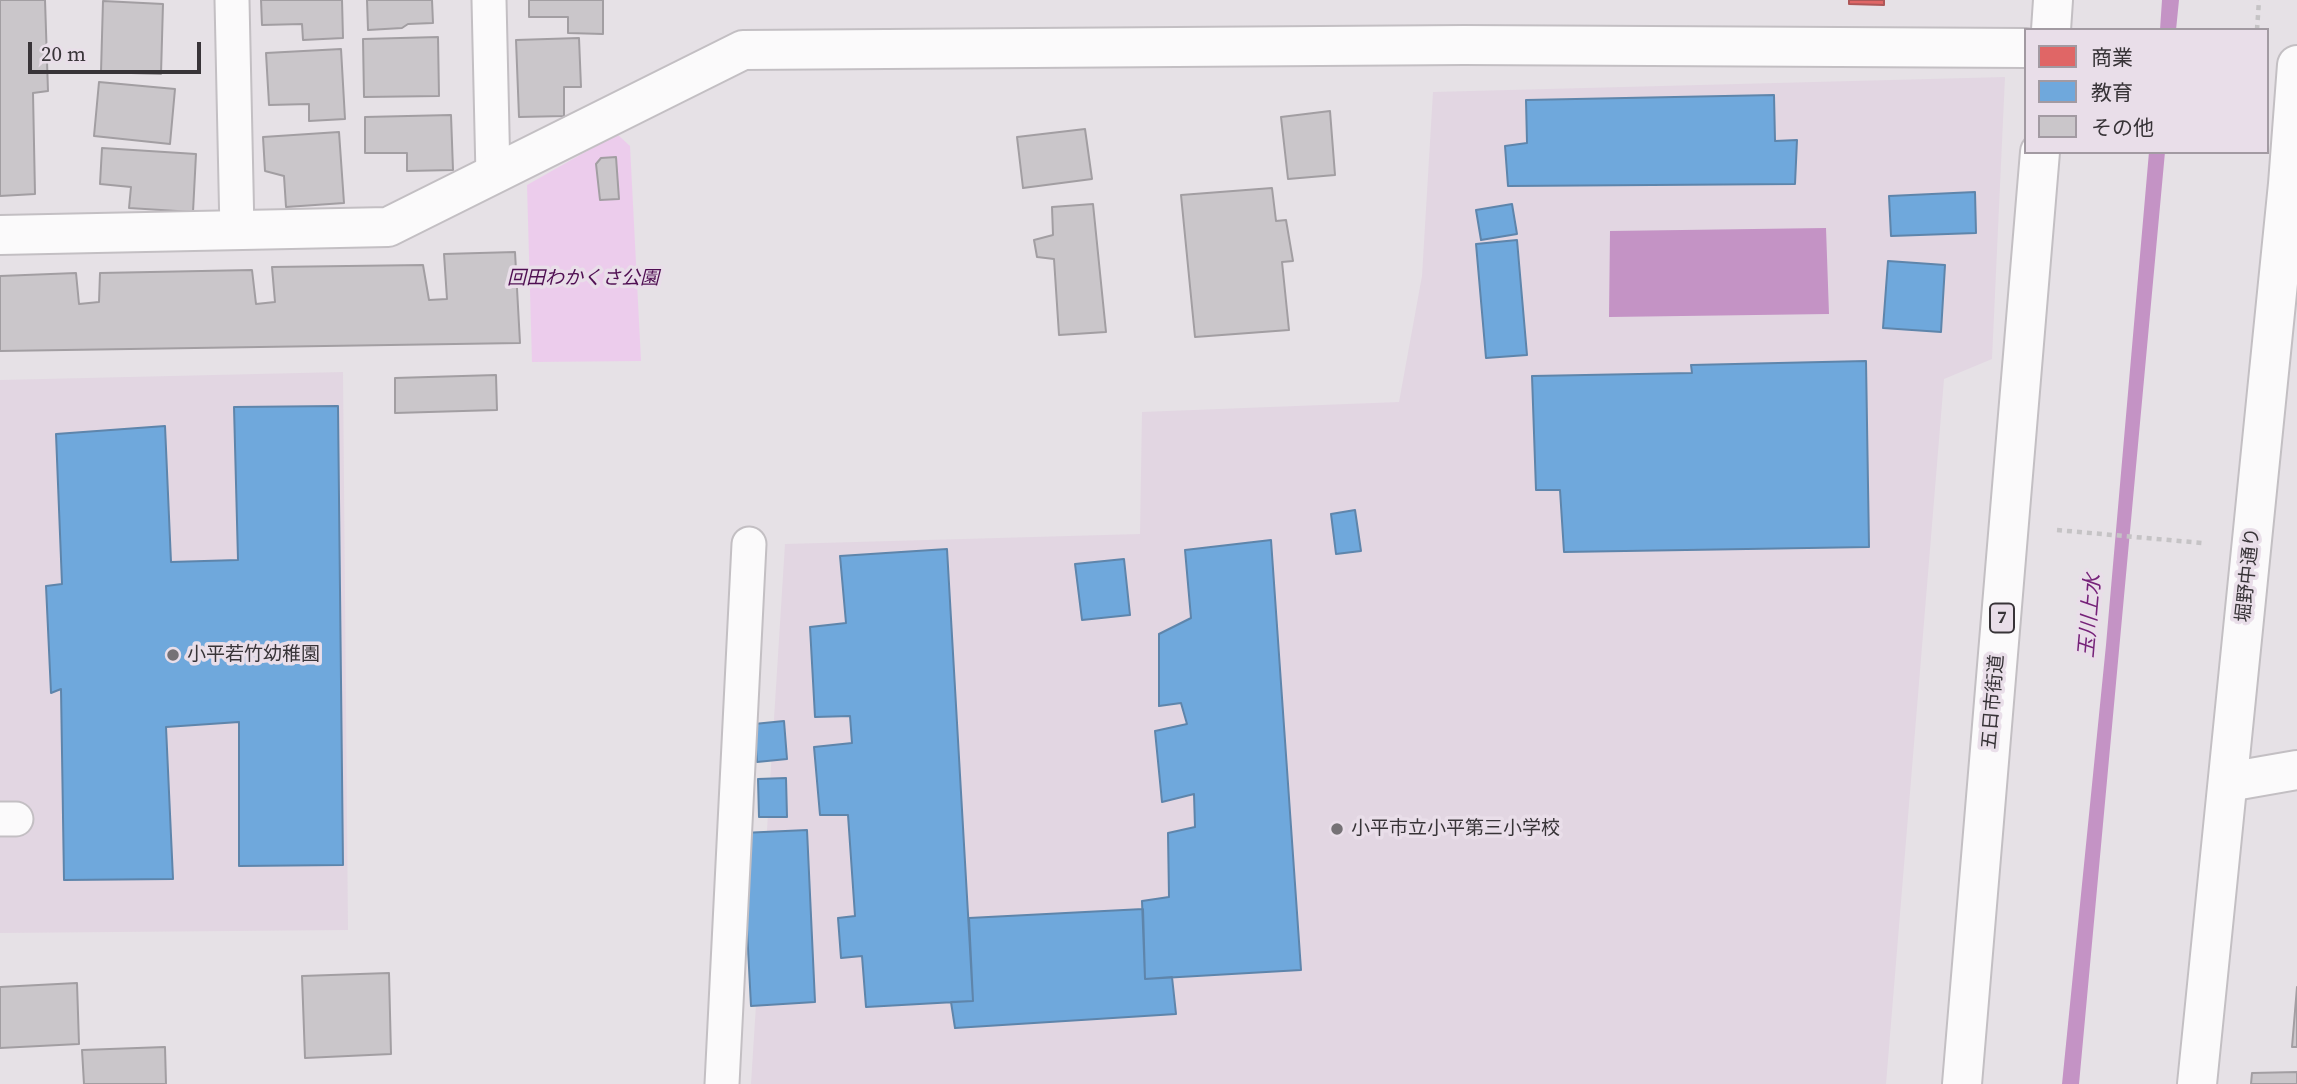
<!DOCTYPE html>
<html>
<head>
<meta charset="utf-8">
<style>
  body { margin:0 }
  #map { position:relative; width:2297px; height:1084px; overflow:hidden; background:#e6e1e6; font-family:"Source Serif 4","Noto Sans JP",serif }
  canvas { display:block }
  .legend { position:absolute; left:2024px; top:28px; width:245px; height:126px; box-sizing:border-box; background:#e9dee9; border:2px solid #a29aa2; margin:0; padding:9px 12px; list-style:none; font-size:21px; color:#383438 }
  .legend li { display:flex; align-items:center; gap:14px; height:35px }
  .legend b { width:35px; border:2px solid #a29aa2 }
  .scale { position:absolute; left:28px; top:42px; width:173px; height:32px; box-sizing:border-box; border:4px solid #383438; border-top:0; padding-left:9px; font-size:21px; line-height:24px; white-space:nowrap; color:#383438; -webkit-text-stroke:5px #e9dee9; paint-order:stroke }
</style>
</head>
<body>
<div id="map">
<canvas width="2297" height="1084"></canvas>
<ul class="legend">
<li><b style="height:19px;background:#e06666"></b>商業</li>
<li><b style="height:19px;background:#6fa8dc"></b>教育</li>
<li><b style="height:19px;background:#cac6ca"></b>その他</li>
</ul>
<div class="scale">20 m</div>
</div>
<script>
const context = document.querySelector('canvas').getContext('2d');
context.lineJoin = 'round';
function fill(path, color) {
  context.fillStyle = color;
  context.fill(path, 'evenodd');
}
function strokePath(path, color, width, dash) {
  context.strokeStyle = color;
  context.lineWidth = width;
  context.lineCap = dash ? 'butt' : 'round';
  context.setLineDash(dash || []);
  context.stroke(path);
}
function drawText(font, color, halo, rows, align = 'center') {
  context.font = font + ' "Source Serif 4","Noto Sans JP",serif';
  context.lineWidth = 7;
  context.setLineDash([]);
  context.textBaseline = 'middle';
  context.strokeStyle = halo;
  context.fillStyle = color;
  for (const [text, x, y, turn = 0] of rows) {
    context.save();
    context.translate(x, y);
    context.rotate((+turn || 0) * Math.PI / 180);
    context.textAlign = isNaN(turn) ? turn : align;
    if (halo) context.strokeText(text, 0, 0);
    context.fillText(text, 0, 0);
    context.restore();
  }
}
fill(new Path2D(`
  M 2005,77 L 1992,359 L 1944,379 L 1886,1084 L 751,1084 L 785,544 L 1140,534 L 1142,412 L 1399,402 L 1422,276 L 1433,92 Z
  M 343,372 L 348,930 L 0,933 L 0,380 Z`), '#e2d6e2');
fill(new Path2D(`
  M 617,134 L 630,146 L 641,361 L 532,362 L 527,185 Z`), '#ecccec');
fill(new Path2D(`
  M 2162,0 L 2179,0 L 2176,30 L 2160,30 Z
  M 2149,152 L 2165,152 L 2079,1084 L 2062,1084 L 2106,645 Z
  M 1826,228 L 1829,314 L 1609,317 L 1610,231 Z`), '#c493c5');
const shops = new Path2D(`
  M 1849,0 L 1884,0 L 1884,5 L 1849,4 Z`);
fill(shops, '#e06666');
strokePath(shops, '#ae5758', 2);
const schools = new Path2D(`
  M 1774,95 L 1775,141 L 1797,140 L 1795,184 L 1508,186 L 1505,146 L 1527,143 L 1526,100 Z
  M 1975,192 L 1976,233 L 1891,236 L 1889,196 Z
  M 1512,204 L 1517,234 L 1481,240 L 1476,210 Z
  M 1517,240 L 1527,355 L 1486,358 L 1476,244 Z
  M 1888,261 L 1945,265 L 1941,332 L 1883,328 Z
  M 1866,361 L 1869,547 L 1564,552 L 1560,490 L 1536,490 L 1532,376 L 1692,373 L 1691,365 Z
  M 338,406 L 343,865 L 239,866 L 239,722 L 166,727 L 173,879 L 64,880 L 61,689 L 51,693 L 46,586 L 62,584 L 56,434 L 165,426 L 171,562 L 238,560 L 234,407 Z
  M 1355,510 L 1361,551 L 1336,554 L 1331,514 Z
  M 1271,540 L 1301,970 L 1145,979 L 1142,901 L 1169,897 L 1168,833 L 1195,827 L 1194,794 L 1162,802 L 1155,731 L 1187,724 L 1181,703 L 1159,706 L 1159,634 L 1191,618 L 1185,550 Z
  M 947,549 L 973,1001 L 866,1007 L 862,956 L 841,958 L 838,918 L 855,916 L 848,815 L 820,815 L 814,747 L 852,743 L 850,716 L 815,717 L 810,627 L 846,623 L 840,556 Z
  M 1124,559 L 1130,615 L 1082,620 L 1075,564 Z
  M 784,721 L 787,759 L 757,762 L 754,724 Z
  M 786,778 L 787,817 L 759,817 L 758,779 Z
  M 807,830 L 815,1002 L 751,1006 L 742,833 Z
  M 1143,909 L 1145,979 L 1172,977 L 1176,1014 L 955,1028 L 951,1002 L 973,1001 L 969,918 Z`);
fill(schools, '#6fa8dc');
strokePath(schools, '#5e85ab', 2);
const building = new Path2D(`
  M 0,0 L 45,0 L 48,91 L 33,93 L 35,194 L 0,196 Z
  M 261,0 L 342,0 L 343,38 L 303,40 L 302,24 L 262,25 Z
  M 367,0 L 432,0 L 433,23 L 408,24 L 402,28 L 368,30 Z
  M 529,0 L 603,0 L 603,34 L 568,33 L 568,17 L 529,17 Z
  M 103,1 L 163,4 L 161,74 L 101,72 Z
  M 438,37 L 439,96 L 364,97 L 363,39 Z
  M 579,38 L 581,87 L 564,87 L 564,116 L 519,117 L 516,40 Z
  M 341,49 L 345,119 L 309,121 L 309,104 L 269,105 L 266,53 Z
  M 99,82 L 175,89 L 170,144 L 94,136 Z
  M 1330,111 L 1335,175 L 1288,179 L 1281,117 Z
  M 451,115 L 453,170 L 407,171 L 407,153 L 365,153 L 365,117 Z
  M 1085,129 L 1092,179 L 1023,188 L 1017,137 Z
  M 339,132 L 344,203 L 286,207 L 284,176 L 265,171 L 263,137 Z
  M 102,148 L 196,154 L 193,212 L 129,208 L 131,187 L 100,184 Z
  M 616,157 L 619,199 L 600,200 L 596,164 L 601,158 Z
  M 1272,188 L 1276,221 L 1286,220 L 1293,261 L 1282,262 L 1289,330 L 1195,337 L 1181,195 Z
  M 1093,204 L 1106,332 L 1059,335 L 1054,259 L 1037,257 L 1034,240 L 1053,235 L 1052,207 Z
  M 515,252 L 520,343 L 0,351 L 0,276 L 76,273 L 79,304 L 99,302 L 100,273 L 252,270 L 256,304 L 275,302 L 272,267 L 423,265 L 429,300 L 447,299 L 444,254 Z
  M 496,375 L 497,410 L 395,413 L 395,378 Z
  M 389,973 L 391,1054 L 305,1058 L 302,976 Z
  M 77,983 L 79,1044 L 0,1048 L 0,987 Z
  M 2297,987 L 2297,1047 L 2292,1047 Z
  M 165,1047 L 166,1084 L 84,1084 L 82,1050 Z
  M 2297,1072 L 2297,1084 L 2251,1084 L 2252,1073 Z`);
fill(building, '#cac6ca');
strokePath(building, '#a29ea2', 2);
const lane = new Path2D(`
  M 232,0 L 237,231
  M 489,0 L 493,175
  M 0,819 L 16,819
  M 722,1084 L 749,544`);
const street = new Path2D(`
  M 0,235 L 388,227 L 743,50 L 1464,45 L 2026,48
  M 2228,782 L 2297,770`);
const secondary = new Path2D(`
  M 2197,1084 L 2288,184 L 2297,65`);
const primary = new Path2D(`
  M 2051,30 L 2053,0
  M 1962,1084 L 2040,152`);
strokePath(lane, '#c3bfc3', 37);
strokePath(street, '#c3bfc3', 42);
strokePath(secondary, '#c3bfc3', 42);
strokePath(primary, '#c3bfc3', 42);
strokePath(new Path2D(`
  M 2257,30 L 2259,0
  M 2057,530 L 2202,543`), '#c5c3c5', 4.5, [5, 5]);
strokePath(lane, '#fbfafb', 33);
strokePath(street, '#fbfafb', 38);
strokePath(secondary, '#fbfafb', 38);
strokePath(primary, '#fbfafb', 38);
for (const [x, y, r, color] of [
  [173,655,7,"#757175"],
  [1337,829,7,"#757175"]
]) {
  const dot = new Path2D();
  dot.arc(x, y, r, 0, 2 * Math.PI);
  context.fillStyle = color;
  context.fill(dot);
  strokePath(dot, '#e9dee9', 2.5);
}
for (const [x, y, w] of [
  [2002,618,24]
]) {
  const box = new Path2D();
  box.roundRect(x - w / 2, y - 14.5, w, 29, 5);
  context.fillStyle = '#e9dee9';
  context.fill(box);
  strokePath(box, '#383438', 2);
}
drawText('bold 18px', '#383438', null, [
  ["7",2002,618]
]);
drawText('italic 19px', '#4f0f52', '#e9dee9', [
  ["回田わかくさ公園",583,279]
]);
drawText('19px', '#383438', '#e9dee9', [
  ["堀野中通り",2249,575,-84],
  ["五日市街道",1994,702,-85]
]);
drawText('19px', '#383438', '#e9dee9', [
  ["小平若竹幼稚園",187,655],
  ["小平市立小平第三小学校",1351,829]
], 'left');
drawText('italic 21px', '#762279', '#e9dee9', [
  ["玉川上水",2091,616,-85]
]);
</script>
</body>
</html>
